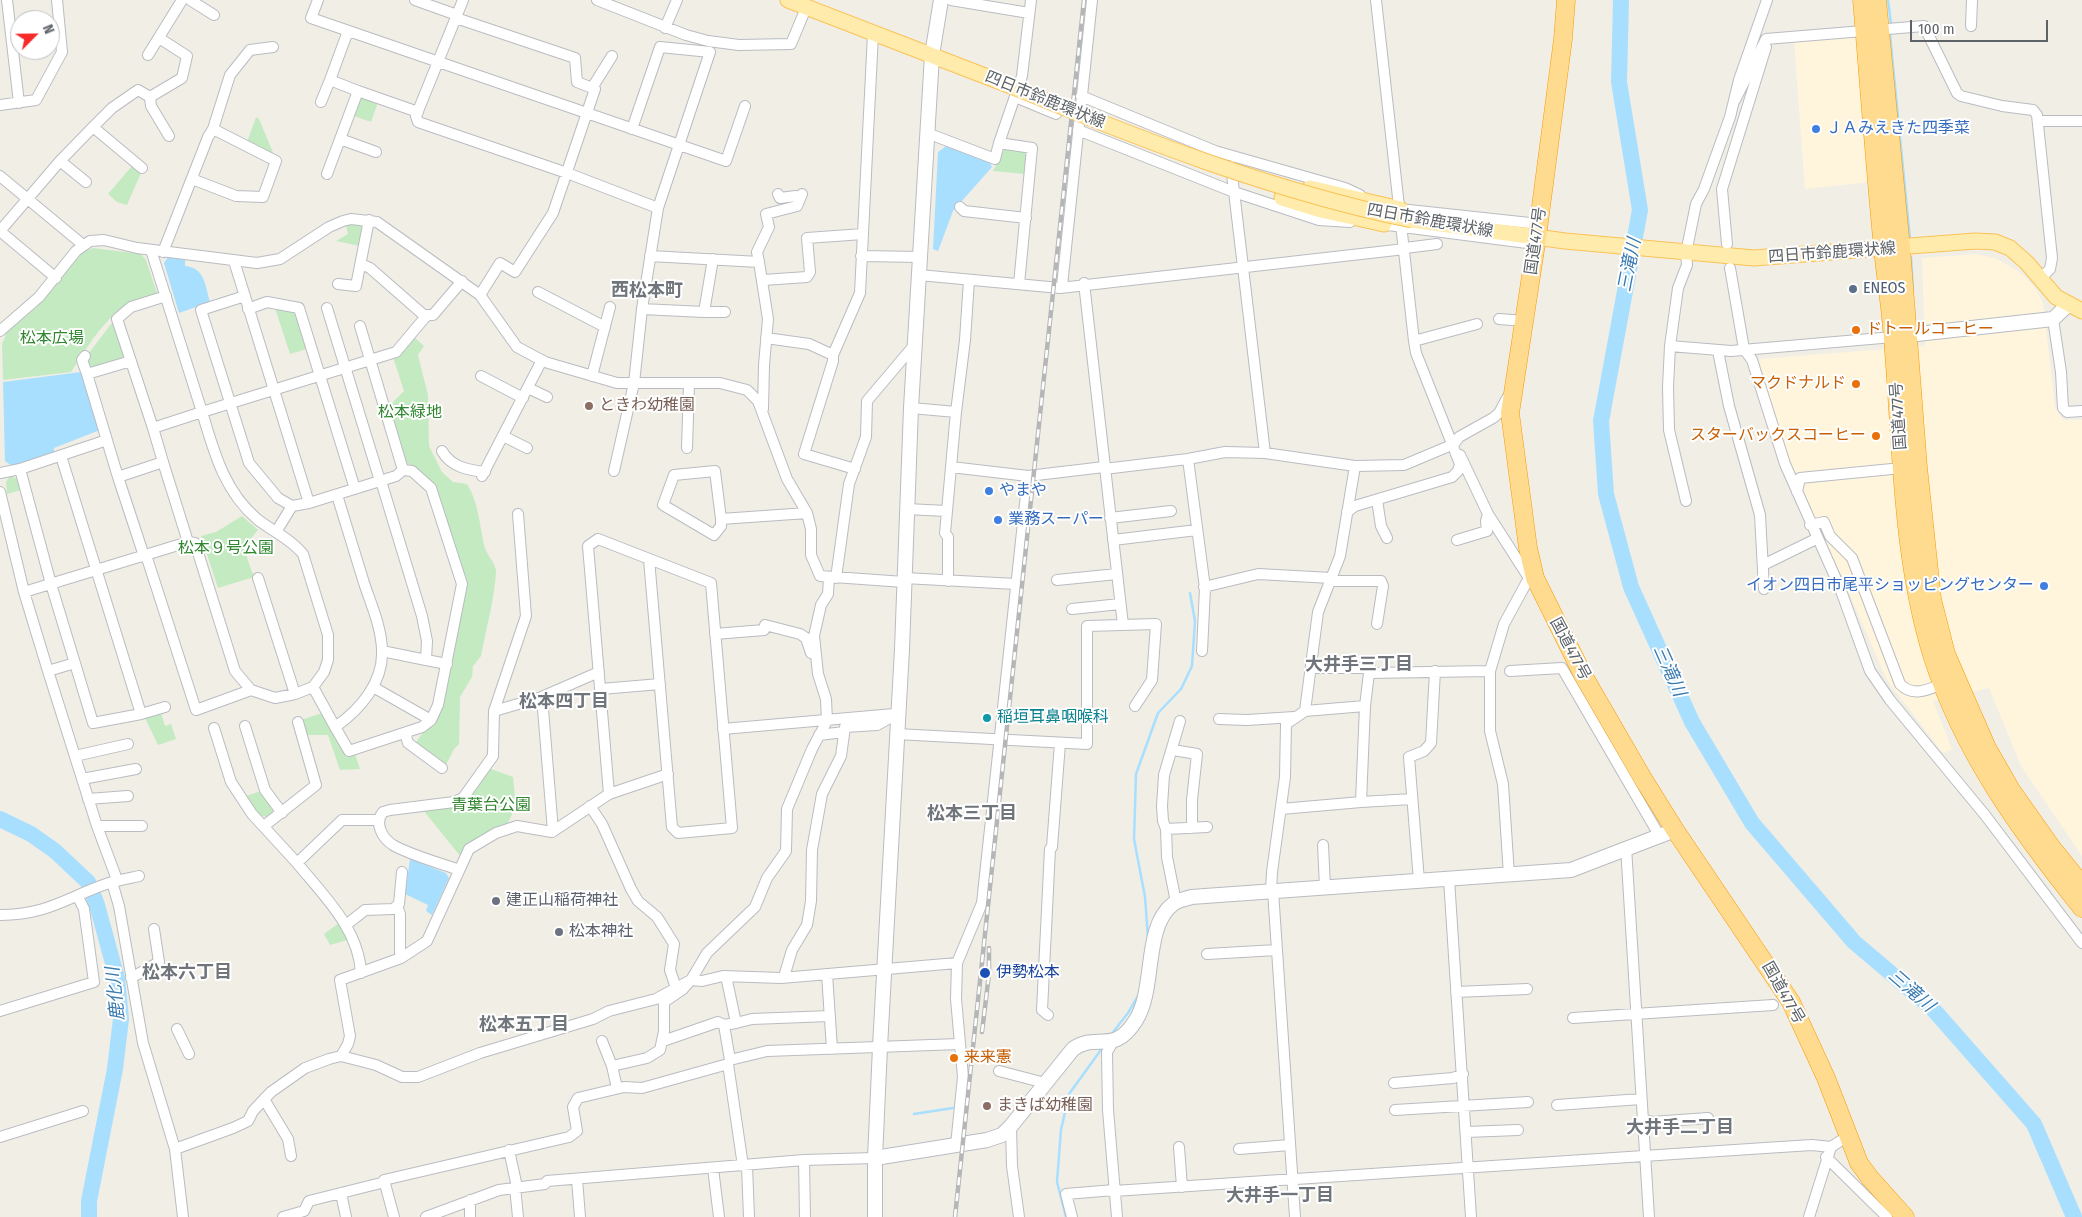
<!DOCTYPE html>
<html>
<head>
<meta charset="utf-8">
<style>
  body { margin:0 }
  #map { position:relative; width:2082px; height:1217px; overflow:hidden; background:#f1eee6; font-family:"Fira Sans Condensed",sans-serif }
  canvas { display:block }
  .north { position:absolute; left:10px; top:10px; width:50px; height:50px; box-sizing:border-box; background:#fff; border:1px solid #bfc1c3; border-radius:50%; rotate:67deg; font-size:14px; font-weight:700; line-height:20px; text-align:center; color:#5e6368 }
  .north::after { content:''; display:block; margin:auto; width:18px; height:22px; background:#f62a28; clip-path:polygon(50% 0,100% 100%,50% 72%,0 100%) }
  .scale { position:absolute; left:1910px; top:20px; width:138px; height:22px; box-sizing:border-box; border:2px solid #5e6368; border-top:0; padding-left:6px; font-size:15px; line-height:18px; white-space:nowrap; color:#5e6368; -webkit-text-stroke:4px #fff; paint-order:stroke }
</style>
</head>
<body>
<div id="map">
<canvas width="2082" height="1217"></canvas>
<div class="north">N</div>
<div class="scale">100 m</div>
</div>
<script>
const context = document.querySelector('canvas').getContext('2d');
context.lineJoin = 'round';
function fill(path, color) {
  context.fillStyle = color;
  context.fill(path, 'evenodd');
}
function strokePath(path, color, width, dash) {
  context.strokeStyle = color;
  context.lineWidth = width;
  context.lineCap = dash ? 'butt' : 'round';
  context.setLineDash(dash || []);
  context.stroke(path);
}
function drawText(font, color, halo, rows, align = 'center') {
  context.font = font + ' "Fira Sans Condensed","Noto Sans JP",sans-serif';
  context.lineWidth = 4;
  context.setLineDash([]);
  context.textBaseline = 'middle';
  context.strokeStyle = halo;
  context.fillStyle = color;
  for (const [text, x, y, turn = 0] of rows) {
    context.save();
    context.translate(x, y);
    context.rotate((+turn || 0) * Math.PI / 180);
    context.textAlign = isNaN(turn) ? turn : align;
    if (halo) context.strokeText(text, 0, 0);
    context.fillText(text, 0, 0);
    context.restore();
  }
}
fill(new Path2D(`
  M 1856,36 L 1870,182 L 1805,189 L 1794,41 Z
  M 1976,254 L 1997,259 L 2018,271 L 2034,286 L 2043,303 L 2055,407 L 2063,420 L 2082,420 L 2082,856 L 2021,766 L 1989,688 L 1933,701 L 1952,749 L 1943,753 L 1887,680 L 1824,536 L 1790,473 L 1759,359 L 1925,346 L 1922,258 Z`), '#fff5dd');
fill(new Path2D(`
  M 364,97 L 378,102 L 371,122 L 354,116 L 359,100 Z
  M 256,117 L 259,119 L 274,155 L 247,142 Z
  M 1005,148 L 1023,151 L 1027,156 L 1025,174 L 993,171 Z
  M 132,166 L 141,173 L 127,205 L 117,202 L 108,194 Z
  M 359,224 L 363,230 L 360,246 L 336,241 L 348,234 L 346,225 Z
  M 93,248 L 141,254 L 146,260 L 157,293 C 147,302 130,302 119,311 C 99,326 85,351 71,372 L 3,380 L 2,344 L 7,332 L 37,307 L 82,253 Z
  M 275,308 L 293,311 L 296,314 L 307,349 L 290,354 Z
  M 111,324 L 115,325 L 124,353 L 121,360 L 95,368 L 88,365 L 86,357 Z
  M 414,337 L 424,346 L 418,355 L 428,395 L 429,446 L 442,472 L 453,482 L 467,484 C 478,501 480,526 484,545 C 486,555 497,564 496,573 C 494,601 486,629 481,656 L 473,666 L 472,677 L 460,697 L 459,744 L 454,749 L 446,765 L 415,744 C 423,730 436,722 443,707 L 466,583 L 431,482 L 405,461 L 388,407 L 404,391 L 393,357 Z
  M 10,476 L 18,479 L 21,490 L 7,494 L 6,482 Z
  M 242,516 L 258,530 C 240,550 246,553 254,577 L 218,588 L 201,536 L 216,532 Z
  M 161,713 L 165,726 L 171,724 L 176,739 L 158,745 L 145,718 Z
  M 322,713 L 347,757 L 355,754 L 360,769 L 340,770 L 328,735 L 306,735 L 301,720 Z
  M 491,769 L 513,777 L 516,806 L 507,825 L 461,857 L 423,810 C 469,805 464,804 491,769 Z
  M 261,791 L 273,807 L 272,815 L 268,817 L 261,816 L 246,796 Z
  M 339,923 L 348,940 L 330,945 L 324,934 Z`), '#c4eac1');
fill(new Path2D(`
  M 946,146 L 990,163 L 992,167 L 953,211 L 938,251 L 933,249 L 938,152 Z
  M 168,257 L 185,260 L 185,266 C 205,268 205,285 210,302 L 179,313 L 164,263 Z
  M 81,372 L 100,430 L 54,448 L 54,452 L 12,466 L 5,461 L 3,382 Z
  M 410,859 L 446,873 L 449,878 L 432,915 L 426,911 L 428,905 L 405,894 Z`), '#a8dfff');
strokePath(new Path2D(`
  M 1888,0 L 1891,24
  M 1890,35 L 1910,239
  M 1911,257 L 1913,290
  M 1148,938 L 1145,897 L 1134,839 L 1136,774 L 1158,713 L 1181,689 L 1192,666 L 1195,621 L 1190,593
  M 1110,1036 L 1128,1013 L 1138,996
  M 914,1114 L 953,1108
  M 1066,1217 L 1057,1182 L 1061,1130 L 1069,1094 L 1103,1047`), '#a8dfff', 2.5);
strokePath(new Path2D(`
  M 1621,0 L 1619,82 L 1640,210 L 1601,421 L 1606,494 L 1631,587 L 1692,722 L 1752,823 L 1854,942 L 1932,1008 L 2034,1124 L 2074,1217
  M 0,819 L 31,834 L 55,851 L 88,882 L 97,905 L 117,978 L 121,1019 L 115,1069 L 89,1201 L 89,1217`), '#a8dfff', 16);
const street = new Path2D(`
  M 7,0 L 19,103
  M 190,0 L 214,15
  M 318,0 L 311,18 L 726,161 L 745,106
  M 415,0 L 457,15
  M 463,0 L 416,116 L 418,122 L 567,173 L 658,208
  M 597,0 L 686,35 L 708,41 L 739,45 L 791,44 L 806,8
  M 951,0 L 1029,13
  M 456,18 L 575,58 L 577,82 L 595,89 L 553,213 L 515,272 L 500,263 L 480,295
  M 1971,26 L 1972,0
  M 665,28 L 677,0
  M 148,55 L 182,0
  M 592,88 L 612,56
  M 358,91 L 418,112
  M 1081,96 L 1215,151 L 1345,188 L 1360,195
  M 150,97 L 151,106 L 169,136
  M 1015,97 L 1056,114
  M 1735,100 L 1766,39 L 1924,26 L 1957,93 L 1961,96 L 2002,106 L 2033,110 L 2037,115 L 2052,258 L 2050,269 L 2041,278
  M 321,102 L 330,80
  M 0,105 L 36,100 L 62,52 L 57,0
  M 2039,121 L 2082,121
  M 1078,130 L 1234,192 L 1319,220 L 1350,222
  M 927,133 L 995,159 L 999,143
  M 340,139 L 376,152
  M 60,161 L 86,182
  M 1231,166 L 1265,453
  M 142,168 L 93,127 L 112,108 L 138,90 L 150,97 L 182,78 L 187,56 L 159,38
  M 327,174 L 358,91 L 330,80 L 348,31
  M 0,176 L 82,244
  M 192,179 L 236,196 L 263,197 L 276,161 L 213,129
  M 778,194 L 780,198 L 796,196 L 799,197
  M 960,207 L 964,211 L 1026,218
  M 1400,209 L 1539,224
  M 1380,224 L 1527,243
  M 0,231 L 60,161 L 93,127
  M 0,231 L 56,278
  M 1727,244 L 1722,189 L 1766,47
  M 1405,248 L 1437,244
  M 151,250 L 202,412 L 153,428 L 163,462
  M 163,252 L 208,137 L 213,129 L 230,75 L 250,50 L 273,47
  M 650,256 L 759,262 L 768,319 L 764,365 L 763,409
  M 861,256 L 920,257
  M 234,261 L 309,503
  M 759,262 L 757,252 L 769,227 L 766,214 L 797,206 L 802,194
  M 361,264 L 370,268 L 426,317
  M 1730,268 L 1744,349 L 1752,360 L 1785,464 L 1840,588 L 1870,671 L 1890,700 L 1985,815 L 2082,943
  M 919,275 L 1060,288 L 1405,249
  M 763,280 L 807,277 L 810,272 L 807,238 L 863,234
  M 1084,283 L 1123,625
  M 338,284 L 356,286 L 369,220
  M 1019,284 L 1032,148 L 999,143 L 1022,76 L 1031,0
  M 1062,286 L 1092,0
  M 538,292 L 605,327
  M 245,296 L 201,310 L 249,463 L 278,498 L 292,506 L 309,503 L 396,476 L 403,470
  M 327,308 L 380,481
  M 248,309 L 267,302 L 299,308 L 355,489
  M 642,309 L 704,312 L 713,259
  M 704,312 L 725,312
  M 1499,319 L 1525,321
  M 2053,319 L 2061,372 L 2063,408 L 2067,412 L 2082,411
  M 0,331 L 39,297 L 76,251 L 90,241 L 104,240 L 137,248 L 257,263 L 280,259 L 329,227 L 343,221 L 351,219 L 377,222 L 480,295 L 517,347 L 545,362 L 617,383 L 720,383 L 747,390 L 758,401 L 787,479 L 807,513 L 811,529 L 811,555 L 820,576 L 904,582
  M 766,338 L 809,344 L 833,355
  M 1414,341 L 1477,324
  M 1670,346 L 1731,351 L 1893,337
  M 1718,351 L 1729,406 L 1760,515 L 1764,589
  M 85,356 L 82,360 L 87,374
  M 481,376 L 523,398
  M 592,376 L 610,307
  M 528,388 L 547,397
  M 911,408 L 956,412 L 951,467 L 1028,476 L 982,903 L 957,963 L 956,999 L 963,1077 L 956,1145
  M 956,412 L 965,340 L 969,280
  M 153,428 L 117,319 L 131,307 L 166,296
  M 503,436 L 527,448
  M 687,448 L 689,384
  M 442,451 C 451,467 468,470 485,472
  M 1460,455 L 1488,514 L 1529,578
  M 61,456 L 141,714
  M 1188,459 L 1205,588 L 1202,651
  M 20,469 L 51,584 L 93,723 L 141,714 L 165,707
  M 855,469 L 804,454 L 833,361 L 833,355 L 860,293 L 873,34
  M 1104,469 L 1188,459 L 1225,452 L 1265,453 L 1355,466 L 1404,465 L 1454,444 L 1459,437 L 1493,418 L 1499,413 L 1507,398
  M 614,471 L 634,383 L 642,309 L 658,208 L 710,52 L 660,47 L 632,129
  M 0,473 L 20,469 L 107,440
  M 482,476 L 542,360
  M 1028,476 L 1104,467
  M 118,477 L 144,556
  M 381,481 L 422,616 L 427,641 L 426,660 L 382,651
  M 0,492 L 24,592 L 48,671 L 97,826 L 116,877 L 115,882
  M 1797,492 L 1800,478 L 1902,468
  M 1377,500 L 1381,526 L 1387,538
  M 1686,501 L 1669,430 L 1668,387 L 1670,346 L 1678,288 L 1687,265 L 1686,253 L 1696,204 L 1704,189 L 1730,117 L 1739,80 L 1767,0
  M 907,509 L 946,511
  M 1347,512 L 1355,506 L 1452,477 L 1458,471 L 1460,464 L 1416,353 L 1414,341 L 1376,0
  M 1110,518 L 1171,511
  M 721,519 L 721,526 L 714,535 L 663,505 L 674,475 L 715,471 L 721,519 L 807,513
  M 1810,525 L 1824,522 L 1830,536 L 1852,558 L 1900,684 C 1913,698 1930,689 1945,683
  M 276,532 L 292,506
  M 1113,540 L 1197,530
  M 1457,540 L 1487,531 L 1486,521 L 1488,514
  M 188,542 L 195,543 L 235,671 L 251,690 L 275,698 L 295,694 L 313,687 L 324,672 L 328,660 L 328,635 L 303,554 C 291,539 272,531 257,519 C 224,491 214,452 202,412 L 396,352 L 427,315 L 433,315 L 462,281
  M 146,555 L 196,710 L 251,690
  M 1763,565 L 1816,539
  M 258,578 L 295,694
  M 836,578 L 849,484 L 866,437 L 867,401 L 916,343
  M 904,578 L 1016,584
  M 1057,580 L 1117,574
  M 948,581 L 948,537 L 945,533 L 951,467
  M 1329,581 L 1381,581 L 1383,586 L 1377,624
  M 1204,587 L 1258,574 L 1331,578
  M 24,592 L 188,542 L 163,462 L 118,477 L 87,374 L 131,361
  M 1072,609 L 1120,604
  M 765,625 L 800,634 L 806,638 L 811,653
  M 715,634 L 764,630
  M 426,660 L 447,664
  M 1312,668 L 1367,668 L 1371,669 L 1369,673
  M 48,671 L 75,663
  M 1510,671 L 1562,668 L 1659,835
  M 313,687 L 335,727 C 360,710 384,682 382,649 C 381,626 371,604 364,583 C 355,553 346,524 337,495
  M 373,687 L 431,720
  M 601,689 L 660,684
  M 542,697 L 553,831
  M 494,711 L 539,698 L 599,672
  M 1305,711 L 1365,706
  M 1219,719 L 1247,720 L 1294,717
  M 245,726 L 265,790 L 282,813
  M 335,727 L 349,751 L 422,727 L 431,720 L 438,705 L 462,584 L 431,488 L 412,471 L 403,470 L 360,326
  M 214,728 L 231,782 L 252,814 L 297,863 L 342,820 L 379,820
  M 723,729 L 894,714
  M 405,733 L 408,743 L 442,768
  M 896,734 L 1087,744 L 1087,626 L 1156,624 L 1152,680 L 1135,706
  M 819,735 L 844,732
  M 1173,750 L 1197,754 L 1192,800 L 1192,828
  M 75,756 L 128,744
  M 82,779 L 136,769
  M 609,794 L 668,774
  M 88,799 L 128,796
  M 1361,802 L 1412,799
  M 590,806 L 602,824 L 631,889 L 638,901 L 657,917 L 674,944 L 670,970 L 676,988
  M 1281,809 L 1361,802 L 1365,706 L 1369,673 L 1490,671
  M 97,826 L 142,826
  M 264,826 L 316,785 L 298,722
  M 1166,829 L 1207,827
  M 1323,845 L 1325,887
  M 1626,847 L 1649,1217
  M 297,863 C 323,895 359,929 361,973
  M 459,870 C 440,863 410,855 393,845 C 382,838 374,823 383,812 L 390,810 L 454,802 L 463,798 L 493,756 L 494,711 L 526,616 L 518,514
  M 1509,875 L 1503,784 L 1490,731 L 1490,671 L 1504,624 L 1529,578
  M 1449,879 L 1471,1217
  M 1419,881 L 1409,757 L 1424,751 L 1431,743 L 1435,671
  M 112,882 L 119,906 L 143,1043 L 175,1149 L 183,1217
  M 1271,891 L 1272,872 L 1285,777 L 1286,724 L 1305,711 L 1318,612 L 1340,556 L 1355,466
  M 1273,891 L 1295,1217
  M 1176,902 L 1167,857 L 1166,829 L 1163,821 L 1162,806 L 1164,775 L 1180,721
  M 397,906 L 400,914 L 400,953 L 403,957
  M 0,915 C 48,915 67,897 109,883 C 119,880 130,878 139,876
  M 346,925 L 365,910 L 393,909 L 399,904 L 402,872
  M 1207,954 L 1277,950
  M 827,974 L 832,1049
  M 726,976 L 736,1023 L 724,1025 L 730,1060
  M 784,977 L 792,950 L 807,925 L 811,901 L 812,850 L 822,794 L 841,756 L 845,727 L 877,725 L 897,714
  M 131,978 L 159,962 L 154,929
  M 1456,992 L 1527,989
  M 0,1011 L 94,982 L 84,909 L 78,897
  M 1048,1015 L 1042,1010 L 1050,849 L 1052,847 L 1060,743
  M 1573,1018 L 1773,1005
  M 736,1023 L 752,1019 L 830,1016
  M 177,1029 L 189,1054
  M 602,1041 L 612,1066 L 617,1088
  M 663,1041 L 718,1022 L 724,1025
  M 1113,1042 L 1107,1052 L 1108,1110 L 1117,1217
  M 341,1056 L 348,1044 L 350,1036 L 340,980 L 401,958 L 427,941 L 469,849 L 496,833 L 517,826 L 552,832 L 609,794 L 588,546 L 598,539 L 711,583 L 732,828 L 678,833 L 672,827 L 649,559
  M 728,1064 L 743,1166
  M 612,1066 L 647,1058 L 660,1050 L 664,1031 L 664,1002 L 683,989 L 691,980 L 707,953 L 755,907 L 767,878 L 786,851 L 787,809 L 812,749 L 827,721 L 826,699 L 818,674 L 814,636 L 821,605 L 828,594 L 829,577
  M 999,1071 L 1045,1083
  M 1394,1083 L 1453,1078 L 1463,1074
  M 264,1099 L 288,1139 L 291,1156
  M 1557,1105 L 1641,1099
  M 1395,1110 L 1528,1102
  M 1642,1119 L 1652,1122 L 1708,1118
  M 1011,1126 L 1012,1166 L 1019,1217
  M 1466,1132 L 1518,1130
  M 0,1137 L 83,1111
  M 1179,1147 L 1182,1187
  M 175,1149 L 233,1128 L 248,1121 L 253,1111 L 271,1092 L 305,1068 L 329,1059 L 341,1056 L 376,1065 L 402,1077 L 418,1077 L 480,1053 L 593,1019 L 609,1011 L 656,999 L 691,980 L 702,981 L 723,976 L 781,978 L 957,963
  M 1239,1149 L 1290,1145
  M 509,1150 L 517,1187
  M 1826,1157 L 1887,1217
  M 804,1160 L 805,1217
  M 747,1166 L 749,1217
  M 713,1168 L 719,1217
  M 577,1179 L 580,1217
  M 515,1187 L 518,1217
  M 1114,1191 L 1765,1148 L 1812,1145 L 1831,1147
  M 341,1193 L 346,1217
  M 470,1200 L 470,1217
  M 283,1217 L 304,1211 L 309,1201 L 385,1182
  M 394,1217 L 384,1180 L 569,1137 L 577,1131 L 573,1107 L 578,1098 L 624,1087 L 642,1088 L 728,1064 L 730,1060 L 767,1051 L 959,1044
  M 426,1217 L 499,1190 L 545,1184 L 547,1181 L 804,1160 L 875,1158
  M 1072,1217 L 1066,1194 L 1114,1190
  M 1809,1217 L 1831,1147 L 1848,1136`);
const secondary = new Path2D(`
  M 1908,335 L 2053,319 L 2068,305
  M 875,1158 L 987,1140 L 1002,1135 L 1011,1126 L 1073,1049 C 1096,1032 1114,1056 1136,1020 C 1156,988 1143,927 1173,904 C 1178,900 1186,899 1191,897 L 1571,870 L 1675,830
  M 875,1217 L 875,1158 L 880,1047 L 902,649 L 911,408 L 932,55 L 941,0`);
const primary = new Path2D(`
  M 788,0 L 1011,86
  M 1310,188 L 1400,209
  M 1282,198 L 1321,210 L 1384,224
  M 1412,220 L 1565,241 L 1754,258 L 1975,241 L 1995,242 L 2010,248 L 2027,263 L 2056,297 L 2082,311`);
const highway = new Path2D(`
  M 1566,0 L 1563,39 L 1537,237 L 1510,413 L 1528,548 L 1535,578 L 1583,675 L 1642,777 L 1675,830 L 1791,1002 L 1826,1078 L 1859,1163 L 1870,1178 L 1905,1217
  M 1862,0 C 1869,83 1875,166 1883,249 C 1886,279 1891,309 1893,339 C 1902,445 1901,556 1933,658 C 1963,752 2021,832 2082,908
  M 1877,0 L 1901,248 L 1918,467 L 1932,599 L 1946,654 L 1987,748 L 2011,790 L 2052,848 L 2082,885`);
strokePath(street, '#b9bcc1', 12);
strokePath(secondary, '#b8bcc1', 16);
strokePath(primary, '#fbc255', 17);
strokePath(highway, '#f79a00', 19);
strokePath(street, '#fff', 10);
strokePath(secondary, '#fff', 14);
strokePath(primary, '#ffecad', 15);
strokePath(highway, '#ffdb8f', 18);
const rail = new Path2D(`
  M 982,1032 L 989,974 L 989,948
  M 955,1217 L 1084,0`);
strokePath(rail, '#b5b6b7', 4.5);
strokePath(rail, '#fff', 2.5, [8]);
const primaryBridge = new Path2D(`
  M 1011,86 C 1142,140 1272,191 1412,220`);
strokePath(primaryBridge, '#fbc255', 17, []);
strokePath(primaryBridge, '#ffecad', 15);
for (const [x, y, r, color] of [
  [1816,129,5,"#3f7fe0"],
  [1853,289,5,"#5c6f8a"],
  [1856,330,5,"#e8710a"],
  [1856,384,5,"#e8710a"],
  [589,406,5,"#8d6e63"],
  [1876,436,5,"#e8710a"],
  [989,491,5,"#3f7fe0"],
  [998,520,5,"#3f7fe0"],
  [2044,586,5,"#3f7fe0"],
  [987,718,5,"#0f9aa8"],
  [496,901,5,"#6b7280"],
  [559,932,5,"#6b7280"],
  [985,973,6,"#1a4fb4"],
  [954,1058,5,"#e8710a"],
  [987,1106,5,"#8d6e63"]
]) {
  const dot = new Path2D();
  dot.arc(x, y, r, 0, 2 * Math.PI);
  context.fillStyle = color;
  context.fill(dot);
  strokePath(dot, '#fff', 2);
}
drawText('16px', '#5e6368', '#fff', [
  ["四日市鈴鹿環状線",1045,100,22],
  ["四日市鈴鹿環状線",1430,221,10],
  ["国道477号",1536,241,-82],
  ["四日市鈴鹿環状線",1832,253,-4],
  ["国道477号",1899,416,-94],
  ["国道477号",1570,649,62],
  ["国道477号",1783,993,60]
]);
drawText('16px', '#366cbe', '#fff', [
  ["ＪＡみえきた四季菜",1826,129],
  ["やまや",999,491],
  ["業務スーパー",1008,520],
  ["イオン四日市尾平ショッピングセンター",2034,586,"right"]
], 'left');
drawText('16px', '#4e5e75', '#fff', [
  ["ENEOS",1863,289]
], 'left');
drawText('16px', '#c56008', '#fff', [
  ["ドトールコーヒー",1866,330],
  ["マクドナルド",1846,384,"right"],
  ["スターバックスコーヒー",1866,436,"right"],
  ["来来憲",964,1058]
], 'left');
drawText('16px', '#30852f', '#fff', [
  ["松本広場",52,339],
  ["松本緑地",410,413],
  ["松本９号公園",226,549],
  ["青葉台公園",491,806]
]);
drawText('16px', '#785e54', '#fff', [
  ["ときわ幼稚園",599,406],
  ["まきば幼稚園",997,1106]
], 'left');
drawText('16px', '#0d838f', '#fff', [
  ["稲垣耳鼻咽喉科",997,718]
], 'left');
drawText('16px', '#5b616d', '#fff', [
  ["建正山稲荷神社",506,901],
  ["松本神社",569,932]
], 'left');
drawText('16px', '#164399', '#fff', [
  ["伊勢松本",996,973]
], 'left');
drawText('italic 18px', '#3a7bb1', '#fff', [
  ["三滝川",1630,265,-79],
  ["三滝川",1669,671,66],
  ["三滝川",1911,991,41],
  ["鹿化川",116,994,-96]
]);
drawText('bold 18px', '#6f757a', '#fff', [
  ["西松本町",647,291],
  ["大井手三丁目",1359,665],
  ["松本四丁目",564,702],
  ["松本三丁目",972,814],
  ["松本六丁目",187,973],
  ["松本五丁目",524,1025],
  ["大井手二丁目",1680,1128],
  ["大井手一丁目",1280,1196]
]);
</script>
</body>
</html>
